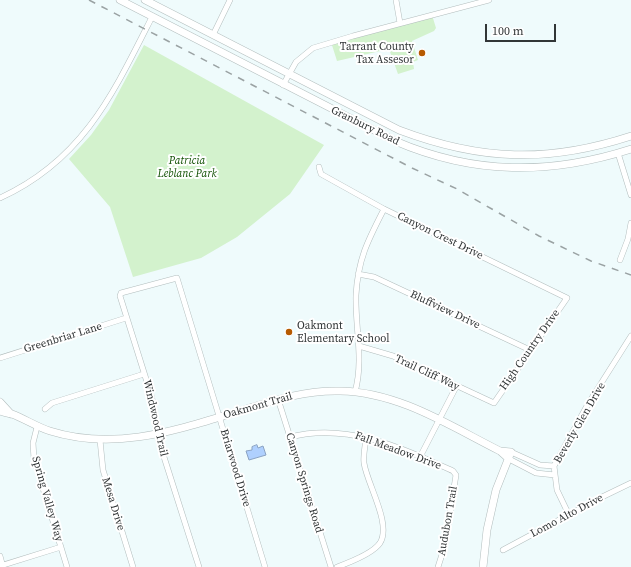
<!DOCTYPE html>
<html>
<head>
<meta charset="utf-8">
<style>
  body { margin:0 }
  #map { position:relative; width:631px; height:567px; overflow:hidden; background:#effbfc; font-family:"Source Serif 4",serif }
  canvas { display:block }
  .scale { position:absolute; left:485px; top:24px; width:71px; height:18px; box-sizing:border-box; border:2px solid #323637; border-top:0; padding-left:5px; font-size:12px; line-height:14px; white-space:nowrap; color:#323637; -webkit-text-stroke:3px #fff; paint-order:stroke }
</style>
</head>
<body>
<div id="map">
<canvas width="631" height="567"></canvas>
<div class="scale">100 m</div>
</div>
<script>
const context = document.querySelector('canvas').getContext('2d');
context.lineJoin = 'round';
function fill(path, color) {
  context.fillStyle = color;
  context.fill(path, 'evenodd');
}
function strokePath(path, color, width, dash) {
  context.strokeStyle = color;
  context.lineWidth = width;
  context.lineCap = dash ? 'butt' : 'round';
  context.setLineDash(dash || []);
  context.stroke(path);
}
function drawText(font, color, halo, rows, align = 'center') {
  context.font = font + ' "Source Serif 4",serif';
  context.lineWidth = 4;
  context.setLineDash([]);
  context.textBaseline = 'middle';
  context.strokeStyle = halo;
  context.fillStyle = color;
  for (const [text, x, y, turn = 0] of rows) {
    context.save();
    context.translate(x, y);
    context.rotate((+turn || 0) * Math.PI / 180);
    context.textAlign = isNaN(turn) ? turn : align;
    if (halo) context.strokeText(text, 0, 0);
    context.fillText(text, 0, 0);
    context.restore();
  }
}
fill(new Path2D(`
  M 432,15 L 436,28 L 434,31 L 412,41 L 418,60 L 413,62 L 414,69 L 398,74 L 389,49 L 337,61 L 331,42 Z
  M 144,45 L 324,145 L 290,194 L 237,237 L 201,258 L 133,277 L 110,207 L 69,159 L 91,135 L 109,110 Z`), '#d3f2cd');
const water = new Path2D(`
  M 257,445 L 258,448 L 263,446 L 266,455 L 249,460 L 246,451 L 252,450 L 252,447 Z`);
fill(water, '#afd0fe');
strokePath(water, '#8aa2c2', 1);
const street = new Path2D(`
  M 396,0 L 400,23
  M 213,35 L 230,0
  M 283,85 L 296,62 L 313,48 L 353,36 L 489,0
  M 618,153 L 631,195
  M 319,167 L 321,174 L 384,209 L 567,298 L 494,403 L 393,356 L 359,346
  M 0,198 C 83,160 113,94 152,17
  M 620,260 L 628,239 L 631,223
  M 358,274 L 374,277 L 530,350
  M 0,358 L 126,318
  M 355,392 C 364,360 355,327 356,295 C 358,259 368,240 384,209
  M 278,399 L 331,567
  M 45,409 L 52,403 L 144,374
  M 37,427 L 33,443 L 34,459 L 67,567
  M 290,437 C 347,422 402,448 453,471 L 456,475 L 445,545 L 438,567
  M 100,440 L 103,470 L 133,567
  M 511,452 L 540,465 L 554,466
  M 420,457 L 456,387
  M 509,459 L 536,473 L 555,475
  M 569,515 L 557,490 L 554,466 L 588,404 L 631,336
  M 503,550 L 602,497 L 631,483
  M 0,556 L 3,567
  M 0,566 L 61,547
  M 199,567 L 157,435 L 152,398 L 120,296 L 121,293 L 177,278 L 265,567
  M 337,567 C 348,563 373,553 380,543 C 392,524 367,484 364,463 C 363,455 365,447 366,439`);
const secondary = new Path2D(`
  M 120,0 L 395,141 C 474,175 550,175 631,149
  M 145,0 L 399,130 C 481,161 548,163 631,136
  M 0,402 L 11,414
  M 0,411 C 4,413 8,413 12,414 C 25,419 37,427 50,431 C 117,452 179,429 243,410 C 275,400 306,390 340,391 C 399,392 450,426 500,451 L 509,459
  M 483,567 L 487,530 L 496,490 L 511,452 L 500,451`);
strokePath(street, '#b2bdbd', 6);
strokePath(secondary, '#b2bdbd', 8);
strokePath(street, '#fff', 5);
strokePath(secondary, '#fff', 7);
strokePath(new Path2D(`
  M 89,0 L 412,168 L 457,189 L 539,236 L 591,261 L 631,275`), '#9aa2a3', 1.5, [7, 7]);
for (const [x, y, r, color] of [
  [422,53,4,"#b65a00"],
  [289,332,4,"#b65a00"]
]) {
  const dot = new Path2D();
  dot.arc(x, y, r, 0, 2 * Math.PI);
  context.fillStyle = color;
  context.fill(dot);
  strokePath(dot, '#fff', 1.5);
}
drawText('11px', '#323637', '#fff', [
  ["Tarrant County",414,47],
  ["Tax Assesor",414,60],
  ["Oakmont",297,326,"left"],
  ["Elementary School",297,339,"left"]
], 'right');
drawText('11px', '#323637', '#fff', [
  ["Granbury Road",365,126,26],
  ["Canyon Crest Drive",440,236,26],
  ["Bluffview Drive",445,310,25],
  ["Greenbriar Lane",63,338,-17],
  ["High Country Drive",530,350,-55],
  ["Trail Cliff Way",427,373,25],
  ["Oakmont Trail",258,406,-16],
  ["Windwood Trail",155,418,77],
  ["Beverly Glen Drive",580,423,-60],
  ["Fall Meadow Drive",398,451,20],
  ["Briarwood Drive",235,468,73],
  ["Canyon Springs Road",304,483,73],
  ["Spring Valley Way",47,499,74],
  ["Mesa Drive",113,504,73],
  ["Lomo Alto Drive",567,516,-28],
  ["Audubon Trail",448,521,-80]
]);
drawText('italic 11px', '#0f4f00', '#fff', [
  ["Patricia",187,161],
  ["Leblanc Park",187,174]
]);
</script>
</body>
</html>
